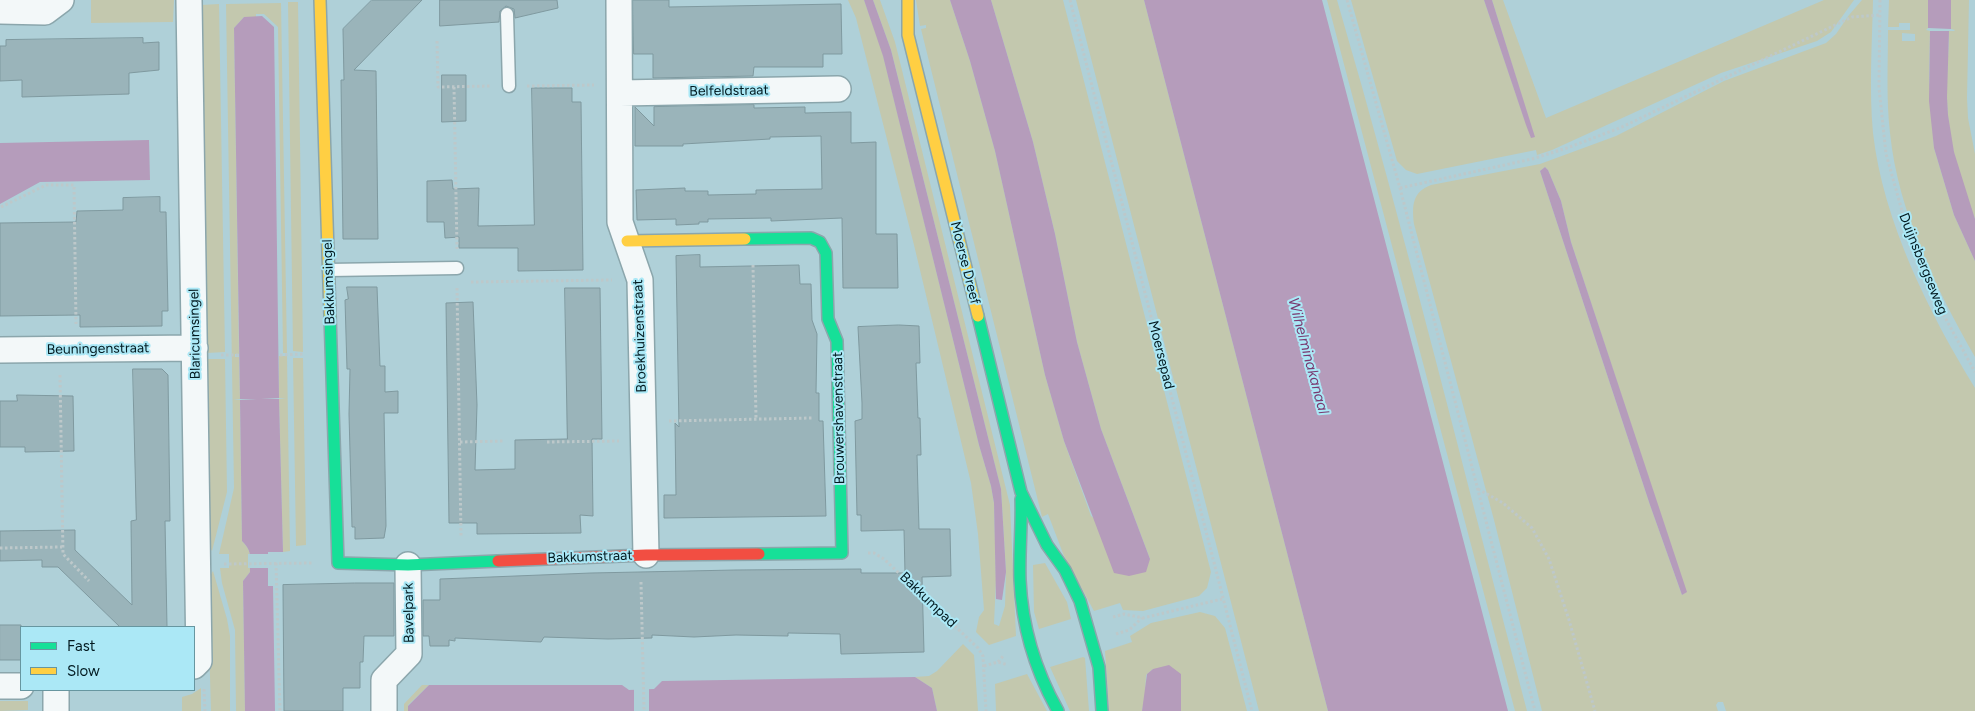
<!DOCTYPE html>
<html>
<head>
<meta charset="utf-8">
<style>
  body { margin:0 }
  #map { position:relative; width:1975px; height:711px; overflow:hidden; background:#afd0d8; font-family:Figtree,sans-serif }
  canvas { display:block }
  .legend { position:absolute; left:20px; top:626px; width:175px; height:65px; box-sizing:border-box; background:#abe8f6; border:1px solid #6796a0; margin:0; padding:6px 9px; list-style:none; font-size:15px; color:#021a20 }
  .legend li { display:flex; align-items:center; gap:10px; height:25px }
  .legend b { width:25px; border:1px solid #6796a0 }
</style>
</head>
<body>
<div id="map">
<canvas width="1975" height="711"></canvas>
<ul class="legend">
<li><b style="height:6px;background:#16e098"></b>Fast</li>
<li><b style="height:6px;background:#ffcf43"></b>Slow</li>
</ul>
</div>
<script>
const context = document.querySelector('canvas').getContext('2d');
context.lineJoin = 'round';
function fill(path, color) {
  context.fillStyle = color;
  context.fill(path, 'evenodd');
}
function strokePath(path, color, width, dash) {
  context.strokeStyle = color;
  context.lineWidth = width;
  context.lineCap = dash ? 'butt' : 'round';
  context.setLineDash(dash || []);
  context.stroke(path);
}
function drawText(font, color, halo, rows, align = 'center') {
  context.font = font + ' Figtree,sans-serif';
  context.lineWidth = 4;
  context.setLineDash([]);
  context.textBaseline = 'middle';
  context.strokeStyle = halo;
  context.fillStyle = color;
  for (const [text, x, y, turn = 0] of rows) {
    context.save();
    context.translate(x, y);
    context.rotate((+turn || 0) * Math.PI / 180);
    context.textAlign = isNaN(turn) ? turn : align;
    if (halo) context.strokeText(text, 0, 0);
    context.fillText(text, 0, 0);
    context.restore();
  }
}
fill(new Path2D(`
  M 91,0 L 174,0 L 173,22 L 91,23 Z
  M 848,0 L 864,0 L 881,47 L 979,445 L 991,486 L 994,503 L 996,580 L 994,624 L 999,626 L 1005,606 L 1006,572 L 1001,489 L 891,50 L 873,0 L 880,0 L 895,42 L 1010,505 L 1016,636 L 989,645 L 976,632 L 979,617 L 984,610 L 978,534 L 971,483 L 914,245 L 856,18 Z
  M 916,0 L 950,0 L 970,61 L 995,151 L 1045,375 L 1064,441 L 1091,516 L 1150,559 L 1101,429 L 1077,342 L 1055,234 L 1033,142 L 991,0 L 1063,0 L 1211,572 L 1207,588 L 1199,596 L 1143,611 L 1123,610 L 1120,603 L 1094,611 L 1064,556 L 1048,514 L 1042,517 L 921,29 L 926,28 L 926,25 L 920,26 Z
  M 1076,0 L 1144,0 L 1328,711 L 1259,711 Z
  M 1327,0 L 1337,0 C 1406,235 1464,474 1527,711 L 1515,711 Z
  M 1351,0 L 1484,0 L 1524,118 L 1534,136 L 1492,0 L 1503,0 L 1546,118 L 1824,0 L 1854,0 L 1831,32 L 1817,41 L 1721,73 L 1552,150 L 1537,155 L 1536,150 L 1417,174 L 1406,170 L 1397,161 Z
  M 1862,0 L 1873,0 C 1872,44 1869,89 1873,133 C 1883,221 1929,313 1975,388 L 1975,711 L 1726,711 L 1723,702 L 1718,702 L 1716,705 L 1718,711 L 1542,711 L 1494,520 L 1414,224 C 1412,206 1412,192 1431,185 L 1540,164 L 1616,136 L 1724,81 L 1826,43 L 1836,34 L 1849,15 ZM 1545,167 L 1548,170 L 1561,201 L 1571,242 L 1686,592 L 1682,595 L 1650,505 L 1540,171 Z
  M 1889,0 L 1928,0 L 1928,28 L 1926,30 L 1930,31 L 1929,78 L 1934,148 L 1954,215 L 1975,261 L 1975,357 C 1936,288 1898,212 1890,133 C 1886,99 1888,64 1888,30 L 1910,30 L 1910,23 L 1899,23 L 1899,27 L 1888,27 ZM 1902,33 L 1915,34 L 1915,41 L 1902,41 Z
  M 1951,0 L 1969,0 L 1967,98 L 1968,118 L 1975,154 L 1975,219 C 1960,180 1947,138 1947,96 C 1946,75 1949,53 1949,31 L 1954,31 L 1955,30 L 1951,29 Z
  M 288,2 L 298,2 L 303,352 L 293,351 Z
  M 281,3 L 287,353 L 283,353 L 278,27 L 264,14 L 256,14 L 256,17 L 244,17 L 234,28 L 239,354 L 235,354 L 235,357 L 239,357 L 240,399 L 233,400 L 240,400 L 242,541 C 253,552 250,558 250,572 L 243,581 L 245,711 L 236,711 L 235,630 L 222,583 L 220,568 L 229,568 L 229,554 L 219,554 L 234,488 L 226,4 Z
  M 219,4 L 225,352 L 207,353 L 201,5 Z
  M 279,356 L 287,356 L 290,551 L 283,552 L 279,399 L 286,398 L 279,398 Z
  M 293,358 L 303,358 L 306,545 L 296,546 Z
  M 207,359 L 225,359 L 227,492 L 212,551 L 210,548 Z
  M 1045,563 L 1067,602 L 1071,619 L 1039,629 L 1034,612 L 1033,565 Z
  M 213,571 L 227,619 L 230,636 L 230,711 L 211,711 L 209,642 L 212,641 L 211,574 Z
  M 1200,612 L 1215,616 L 1225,628 L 1247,711 L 1181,711 L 1181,707 L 1153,669 L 1146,675 L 1145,696 L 1142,711 L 1109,711 L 1105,651 L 1132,642 L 1130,636 L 1151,623 Z
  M 963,644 L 974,655 L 978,711 L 937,711 L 932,688 L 915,677 L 929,676 L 937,671 Z
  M 1083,657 L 1085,658 L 1089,711 L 1070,711 L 1050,667 Z
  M 1027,674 L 1047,711 L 996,711 L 995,684 Z
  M 422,685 L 429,685 L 408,705 L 408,711 L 404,711 L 404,704 Z
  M 201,688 L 201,711 L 182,711 L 182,697 L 192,694 Z
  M 0,701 L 28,701 L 28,710 L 0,711 Z`), '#c3c8ae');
fill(new Path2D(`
  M 864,0 L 873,0 L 891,50 L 1001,489 L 1006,572 L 1002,600 L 996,599 L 994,503 L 991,486 L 979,445 L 883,56 Z
  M 950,0 L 991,0 L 1033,142 L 1055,234 L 1077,342 L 1101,429 L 1150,559 L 1146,572 L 1129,576 L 1114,573 L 1064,441 L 1045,375 L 995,151 L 970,61 Z
  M 1144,0 L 1322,0 L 1508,711 L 1328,711 Z
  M 1484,0 L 1492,0 L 1535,137 L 1531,138 L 1526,125 Z
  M 1928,0 L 1951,0 L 1951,29 L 1928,28 Z
  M 262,16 L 274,27 L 279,398 L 261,399 L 279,399 L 283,552 L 268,552 L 268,586 L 273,586 L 275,711 L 245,711 L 243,581 L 250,572 C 250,558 253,552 242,541 L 240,400 L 257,399 L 240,399 L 234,28 L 244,17 Z
  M 1930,31 L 1949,31 L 1947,97 L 1948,115 L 1954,152 L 1975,219 L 1975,261 L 1954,215 L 1934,148 L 1929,101 Z
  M 149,140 L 150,180 L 40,182 L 0,204 L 0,143 Z
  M 1545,167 L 1548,170 L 1561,201 L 1571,242 L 1687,592 L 1682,595 L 1650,505 L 1540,171 Z
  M 1169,665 L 1181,674 L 1181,711 L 1142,711 L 1147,674 L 1153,669 Z
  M 915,677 L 932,688 L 937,711 L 408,711 L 408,706 L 429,685 L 622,685 L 629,690 L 654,689 L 662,681 Z`), '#b59cbb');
fill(new Path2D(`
  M 248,554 L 268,554 L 268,568 L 248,568 Z
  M 634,687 L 649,687 L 649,711 L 634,711 Z`), '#afd0d8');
const building = new Path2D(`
  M 372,0 L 422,0 L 354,70 L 376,71 L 378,239 L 343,239 L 341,80 L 344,80 L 343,29 Z
  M 440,0 L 557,0 L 558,8 L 515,18 L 514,9 L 506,6 L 500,11 L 499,22 L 440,26 Z
  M 633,0 L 669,0 L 669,7 L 841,4 L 842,54 L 823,54 L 823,67 L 754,67 L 753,76 L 653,78 L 653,54 L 634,54 Z
  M 143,38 L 143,43 L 159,42 L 159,70 L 129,73 L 129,94 L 22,97 L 22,80 L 0,81 L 0,46 L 6,46 L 6,40 Z
  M 442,75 L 466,75 L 466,121 L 442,122 Z
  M 532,88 L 572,88 L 572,102 L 581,102 L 583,270 L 518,271 L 518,248 L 459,248 L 459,237 L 445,238 L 444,222 L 427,222 L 427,181 L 452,180 L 453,189 L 479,188 L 478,226 L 534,225 Z
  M 754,105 L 754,108 L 805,107 L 805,113 L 851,112 L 851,143 L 876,142 L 876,234 L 897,234 L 898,288 L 843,288 L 842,218 L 771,221 L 771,218 L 708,219 L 708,222 L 699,222 L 699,224 L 676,225 L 676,219 L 637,220 L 636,190 L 685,188 L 685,191 L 708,191 L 708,195 L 756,194 L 756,190 L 822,189 L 821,136 L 770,137 L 770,139 L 683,144 L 683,146 L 635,146 L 635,107 L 654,126 L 654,107 Z
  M 160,197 L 160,212 L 166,212 L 167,261 L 168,311 L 162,311 L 162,326 L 80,327 L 80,315 L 0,316 L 0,223 L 76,222 L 77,211 L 123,210 L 123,198 Z
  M 700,255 L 700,267 L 799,265 L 800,284 L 811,284 L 812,320 L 817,334 L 816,393 L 819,393 L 819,421 L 823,421 L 826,516 L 664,518 L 664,495 L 676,495 L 675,423 L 679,427 L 676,256 Z
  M 347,287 L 377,287 L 380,366 L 385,366 L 385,392 L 398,391 L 398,413 L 384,413 L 386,526 L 384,538 L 355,539 L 355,527 L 352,527 L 349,414 L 350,369 L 347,369 L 345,300 L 348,299 Z
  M 565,288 L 600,288 L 602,439 L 592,439 L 593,516 L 580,515 L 581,533 L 477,534 L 477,523 L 449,523 L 446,303 L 473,302 L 477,405 L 475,470 L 515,469 L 515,440 L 567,439 Z
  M 899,325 L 919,326 L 920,363 L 916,363 L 918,418 L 920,418 L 921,455 L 917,455 L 919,529 L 950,529 L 951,576 L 922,577 L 924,652 L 841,654 L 840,634 L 788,633 L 788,636 L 736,635 L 694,637 L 652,635 L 652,638 L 608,639 L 544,637 L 541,642 L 455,638 L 455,641 L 449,640 L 449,646 L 430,646 L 429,636 L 423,636 L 423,600 L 440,600 L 440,579 L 591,573 L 735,570 L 861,569 L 861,573 L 905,573 L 904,530 L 861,531 L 861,515 L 857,515 L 855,421 L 862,419 L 862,403 L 858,327 Z
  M 133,369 L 162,369 L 168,375 L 170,521 L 165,521 L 167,627 L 120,627 L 58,567 L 42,567 L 42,560 L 0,561 L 0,531 L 75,530 L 75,550 L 132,605 L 131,521 L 136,520 Z
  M 17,395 L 73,396 L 74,451 L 25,452 L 25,447 L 0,447 L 0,401 L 17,401 Z
  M 355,583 L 394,583 L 394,636 L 364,636 L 363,662 L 360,662 L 360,688 L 343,688 L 343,711 L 284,711 L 283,585 Z
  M 0,625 L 21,625 L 21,660 L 0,660 Z`);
fill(building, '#9ab4ba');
strokePath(building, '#7f999f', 1);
const lane = new Path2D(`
  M 507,14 L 509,86
  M 329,270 L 457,268`);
const street = new Path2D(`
  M 189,0 L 199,661 L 194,666
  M 619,0 L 620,222 L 640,280 L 646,555
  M 0,11 L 45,12 L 61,0
  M 620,93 L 838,89
  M 0,350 L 195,348
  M 0,686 L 21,686
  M 56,690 L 56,711
  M 384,711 L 384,680 L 409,654 L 408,565`);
const fast = new Path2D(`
  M 745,239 L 811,238 L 820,242 L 826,253 L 828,319 L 837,341 L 842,553 L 759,554
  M 330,315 L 338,563 L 408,565 L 498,561
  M 978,316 L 1021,492 L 1047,545 L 1065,570 L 1080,601 L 1099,667 L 1102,711
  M 1021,499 C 1022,526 1019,553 1020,580 C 1022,626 1035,670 1058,711`);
const slow = new Path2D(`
  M 320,0 L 330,315
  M 908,0 L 908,35 L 978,316
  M 627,241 L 745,239`);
const jam = new Path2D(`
  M 498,561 L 646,555 L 759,554`);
strokePath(lane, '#8ba6ac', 15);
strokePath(street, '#8ba6ac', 28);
strokePath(fast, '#8ba6ac', 14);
strokePath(slow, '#8ba6ac', 14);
strokePath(jam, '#8ba6ac', 14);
strokePath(new Path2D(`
  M 1070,0 L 1252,711
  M 1347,0 L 1400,188 L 1535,711
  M 1880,0 L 1879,88 L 1886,154 L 1908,232 L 1937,303 L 1975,372
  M 437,41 L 438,87 L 491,86
  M 527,86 L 594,85
  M 454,87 L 457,249
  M 1400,188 L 1532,159 L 1567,148 L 1622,127 L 1852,17 L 1880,15
  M 1,207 L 46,185 L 74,185 L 76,324
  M 753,265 L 756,419
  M 471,282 L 612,280
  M 457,288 L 461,536
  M 221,355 L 239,355
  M 280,355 L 304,354
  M 60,375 L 63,554 L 89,581
  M 669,421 L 812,418
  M 460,442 L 504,441
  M 547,442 L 619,441
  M 1478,489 L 1503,503 L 1532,528 L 1549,559 L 1569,620 L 1595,711
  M 0,548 L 62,547
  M 868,553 L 874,553 L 884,559 L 978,648 L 983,656 L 986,711
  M 276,563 L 280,711
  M 224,564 L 313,563
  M 641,582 L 644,711
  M 1113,617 L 1124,614 L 1143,618 L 1222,599
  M 1116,634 L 1129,630 L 1142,618
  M 998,662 L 1004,655
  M 984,666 L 998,662 L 1008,665
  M 204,689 L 205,711`), '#bdc8ca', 3, [2.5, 2.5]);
strokePath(lane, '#f3f8f9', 12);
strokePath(street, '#f3f8f9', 25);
strokePath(fast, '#16e098', 11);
strokePath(slow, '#ffcf43', 11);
strokePath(jam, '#f24e42', 11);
drawText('14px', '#021a20', '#abe8f6', [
  ["Belfeldstraat",729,91,-1],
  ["Moerse Dreef",965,263,76],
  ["Duijnsbergseweg",1923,264,68],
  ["Bakkumsingel",329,282,-92],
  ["Blaricumsingel",195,334,-91],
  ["Broekhuizenstraat",640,336,-92],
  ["Beuningenstraat",98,349,-1],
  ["Moersepad",1161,355,76],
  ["Brouwershavenstraat",839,418,-91],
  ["Bakkumstraat",590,557,-2],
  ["Bakkumpad",928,600,44],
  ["Bavelpark",409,613,-91]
]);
drawText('italic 15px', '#793a70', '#abe8f6', [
  ["Wilhelminakanaal",1308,356,75]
]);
</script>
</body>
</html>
